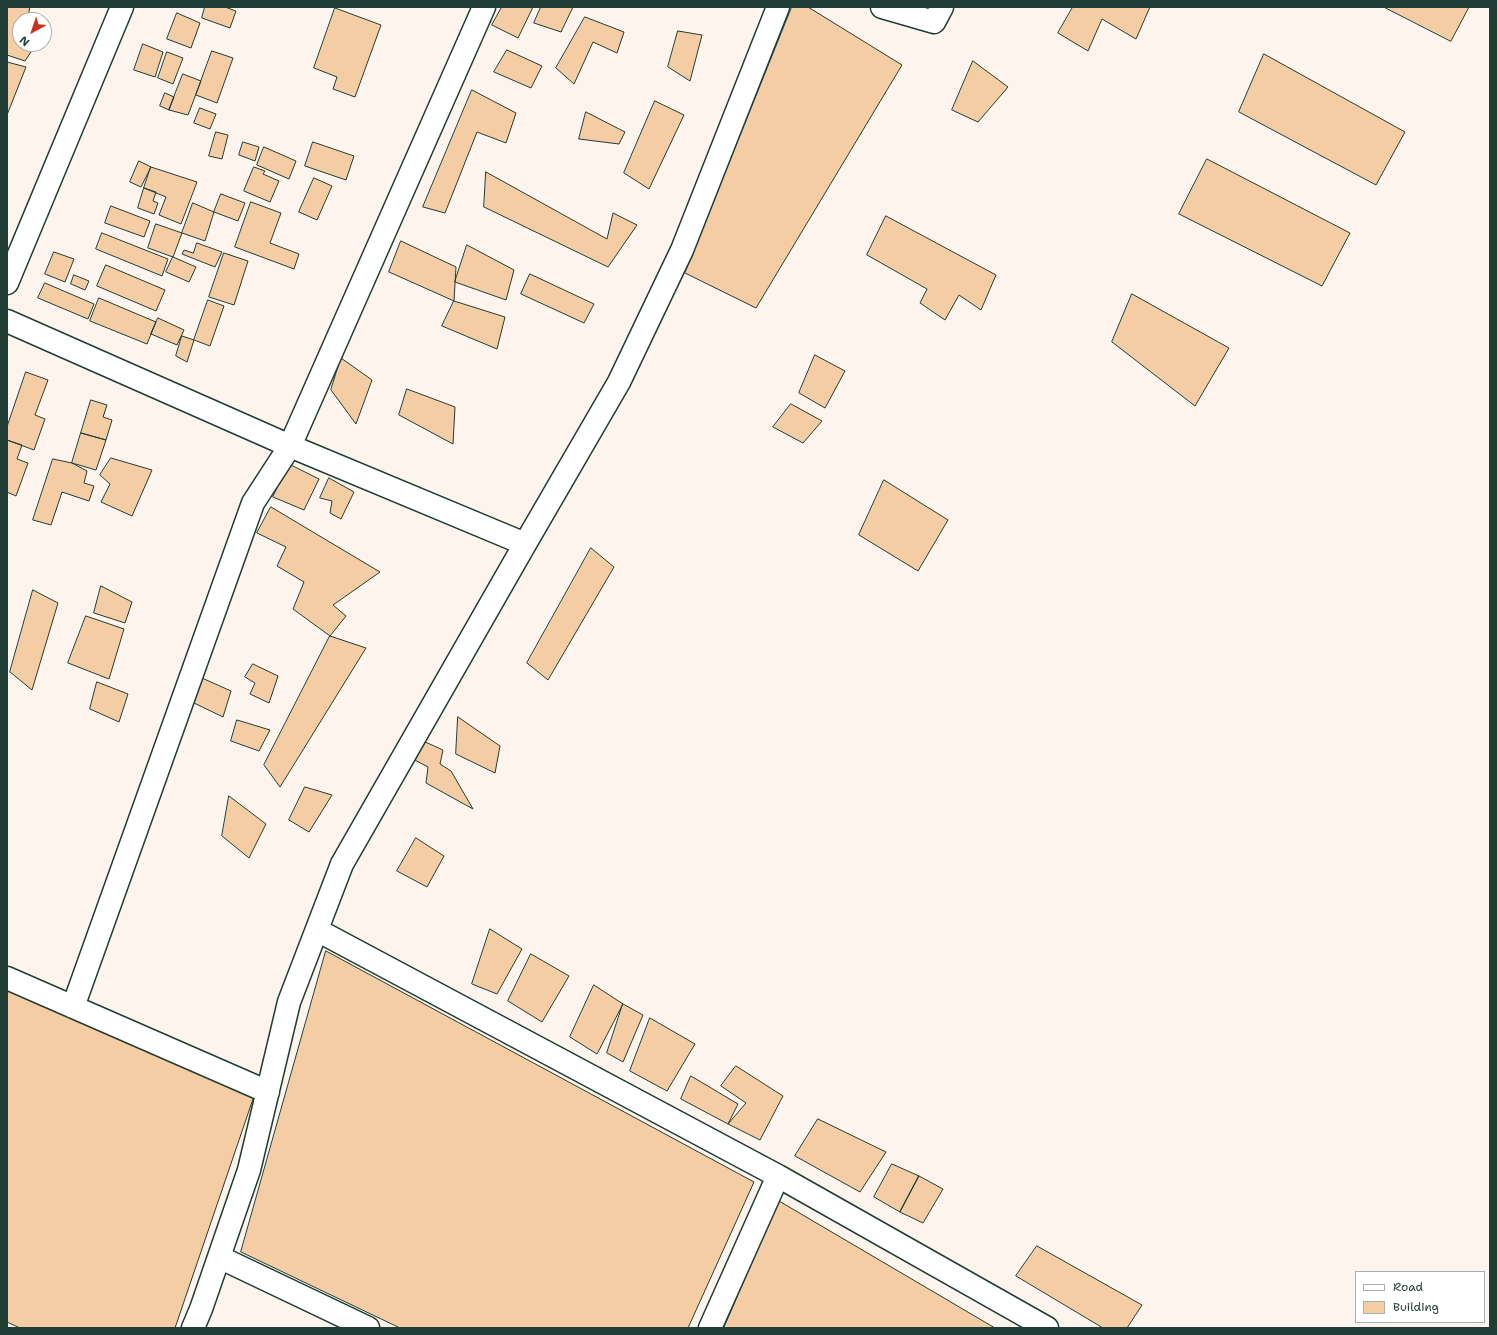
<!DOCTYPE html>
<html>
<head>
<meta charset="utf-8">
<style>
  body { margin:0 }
  #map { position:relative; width:1497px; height:1335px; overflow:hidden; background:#fdf5ed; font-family:"Shantell Sans",sans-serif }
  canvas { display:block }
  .frame { position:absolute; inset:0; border:8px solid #1f3d34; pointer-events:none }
  .legend { position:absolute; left:1355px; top:1271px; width:130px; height:52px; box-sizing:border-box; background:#fff; border:1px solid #a5b1ae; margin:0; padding:5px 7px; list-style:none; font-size:12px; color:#1f3d34 }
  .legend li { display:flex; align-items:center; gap:8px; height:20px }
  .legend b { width:20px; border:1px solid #a5b1ae }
  .north { position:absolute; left:12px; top:12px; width:40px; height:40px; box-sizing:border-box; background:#fff; border:1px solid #a5b1ae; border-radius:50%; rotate:220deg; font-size:11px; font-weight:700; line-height:16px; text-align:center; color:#1f3d34 }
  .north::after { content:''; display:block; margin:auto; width:14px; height:18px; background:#c8321e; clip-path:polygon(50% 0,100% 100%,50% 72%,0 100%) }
</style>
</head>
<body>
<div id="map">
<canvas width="1497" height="1335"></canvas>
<div class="frame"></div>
<ul class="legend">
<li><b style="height:5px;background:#fff"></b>Road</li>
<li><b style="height:11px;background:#f5cda5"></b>Building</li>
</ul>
<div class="north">N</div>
</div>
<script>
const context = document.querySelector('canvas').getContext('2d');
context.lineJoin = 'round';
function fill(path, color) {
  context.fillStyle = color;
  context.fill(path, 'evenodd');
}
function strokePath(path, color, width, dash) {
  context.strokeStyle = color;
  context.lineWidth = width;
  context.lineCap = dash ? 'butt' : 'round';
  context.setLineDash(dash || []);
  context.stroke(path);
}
const building = new Path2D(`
  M 7,7 L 30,7 L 27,20 L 20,20 L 20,44 L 36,44 L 25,61 L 7,55 Z
  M 205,7 L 225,7 L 236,11 L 230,28 L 202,18 Z
  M 502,7 L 533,7 L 518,38 L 492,25 Z
  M 541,7 L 573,7 L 561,32 L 534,23 Z
  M 792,7 L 808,7 L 902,65 L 756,308 L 685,273 Z
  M 1073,7 L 1150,7 L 1136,39 L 1102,19 L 1088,51 L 1058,33 Z
  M 1384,7 L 1469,7 L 1451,41 Z
  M 335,8 L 381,25 L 355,97 L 333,89 L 337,77 L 314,68 Z
  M 177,13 L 200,23 L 191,48 L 167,39 Z
  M 585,17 L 624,32 L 617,53 L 593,42 L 574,84 L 556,68 Z
  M 678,31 L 702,35 L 690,81 L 668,67 Z
  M 143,44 L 163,52 L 155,77 L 134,70 Z
  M 507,50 L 542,66 L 531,88 L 494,72 Z
  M 212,51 L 233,58 L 217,103 L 196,95 Z
  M 167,52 L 183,58 L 173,84 L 158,78 Z
  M 1264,54 L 1405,132 L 1376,185 L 1239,112 Z
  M 973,61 L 1008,87 L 978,122 L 952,110 Z
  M 7,62 L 26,67 L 7,115 Z
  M 183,74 L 201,81 L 188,115 L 169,110 Z
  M 472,90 L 516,113 L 506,143 L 477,132 L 445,213 L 423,207 Z
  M 165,93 L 174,97 L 169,110 L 160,106 Z
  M 655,101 L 684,115 L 649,189 L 624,173 Z
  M 200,108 L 216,114 L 210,129 L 194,123 Z
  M 586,112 L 625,132 L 619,144 L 579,139 Z
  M 216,132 L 228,135 L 222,159 L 209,156 Z
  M 243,142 L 259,147 L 255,161 L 239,155 Z
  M 313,142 L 354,156 L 346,180 L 305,166 Z
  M 264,147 L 296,161 L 289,179 L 257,165 Z
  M 1207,159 L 1350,233 L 1322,286 L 1179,214 Z
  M 139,161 L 151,167 L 141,187 L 130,182 Z
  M 151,167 L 197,182 L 181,224 L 159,215 L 166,197 L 144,188 Z
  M 254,167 L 265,171 L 263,174 L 279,181 L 270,202 L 244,191 Z
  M 486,172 L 607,239 L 613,213 L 637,225 L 608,267 L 484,207 Z
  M 314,178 L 332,186 L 317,220 L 299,212 Z
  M 144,188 L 156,192 L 153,201 L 158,203 L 154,214 L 138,208 Z
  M 221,194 L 245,203 L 238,221 L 214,212 Z
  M 251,202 L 281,213 L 270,243 L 299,254 L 294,269 L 235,247 Z
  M 193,203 L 214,212 L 205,241 L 182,233 Z
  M 111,206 L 150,221 L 144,237 L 105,223 Z
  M 886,216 L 996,275 L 981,310 L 959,295 L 945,320 L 920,303 L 927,289 L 867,255 Z
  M 156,224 L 182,233 L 173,257 L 148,248 Z
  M 102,233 L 168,259 L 162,276 L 96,249 Z
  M 401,241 L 456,267 L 454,301 L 389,272 Z
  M 197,243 L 222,252 L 215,267 L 182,254 L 184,250 L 193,253 Z
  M 467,245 L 514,270 L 506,300 L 455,282 Z
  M 54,252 L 74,259 L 65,282 L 45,274 Z
  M 224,253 L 248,261 L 234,305 L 209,297 Z
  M 173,257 L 196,267 L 189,282 L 166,272 Z
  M 106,265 L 165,290 L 156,311 L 97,286 Z
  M 530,274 L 594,304 L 584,323 L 521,294 Z
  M 74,275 L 89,281 L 85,290 L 71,284 Z
  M 45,283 L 94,304 L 88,319 L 38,298 Z
  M 1132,294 L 1229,348 L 1195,406 L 1112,342 Z
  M 99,298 L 156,322 L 147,344 L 90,321 Z
  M 208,300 L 224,306 L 210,346 L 194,340 Z
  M 454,301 L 505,317 L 497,349 L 442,326 Z
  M 158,318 L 184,330 L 177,345 L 151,334 Z
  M 182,336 L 194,340 L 187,362 L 176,356 Z
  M 815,355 L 845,371 L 825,408 L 799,393 Z
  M 341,358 L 372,380 L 356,424 L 331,390 Z
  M 26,372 L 48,380 L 35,415 L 45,419 L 34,450 L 7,440 L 7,427 Z
  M 407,389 L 455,407 L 453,444 L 399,415 Z
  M 91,400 L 107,405 L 103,417 L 112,420 L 106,440 L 81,433 Z
  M 791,404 L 822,421 L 803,443 L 773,427 Z
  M 81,433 L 106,440 L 96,470 L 72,463 Z
  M 7,440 L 22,445 L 17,459 L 28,463 L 16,496 L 7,492 Z
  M 111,458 L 152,470 L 132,516 L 101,502 L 110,484 L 100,475 Z
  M 53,459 L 72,463 L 87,471 L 84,483 L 94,486 L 89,501 L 62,492 L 51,525 L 33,520 Z
  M 289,464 L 319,479 L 304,510 L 273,497 Z
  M 329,478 L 354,492 L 341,519 L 330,513 L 332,501 L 320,498 Z
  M 884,480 L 948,520 L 918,571 L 859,535 Z
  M 271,507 L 380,572 L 333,605 L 346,616 L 330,636 L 293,609 L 304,582 L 277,566 L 286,547 L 257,533 Z
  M 591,548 L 614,567 L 548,680 L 527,663 Z
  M 101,586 L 132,602 L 125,623 L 94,613 Z
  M 33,590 L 58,603 L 32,690 L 10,672 Z
  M 86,616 L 124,629 L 109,679 L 68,663 Z
  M 330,636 L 366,648 L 280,787 L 264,765 Z
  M 253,664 L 278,676 L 269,703 L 250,694 L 255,683 L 245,677 Z
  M 202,678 L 231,691 L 223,717 L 194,703 Z
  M 97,682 L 128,694 L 119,722 L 90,709 Z
  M 458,717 L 500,746 L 495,773 L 456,754 Z
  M 237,720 L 270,730 L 259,751 L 231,741 Z
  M 423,741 L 443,750 L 440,764 L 451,771 L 473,809 L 426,783 L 428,767 L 411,758 Z
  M 305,787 L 332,795 L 309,832 L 289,820 Z
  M 229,796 L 266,824 L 249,858 L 222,836 Z
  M 416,838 L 444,856 L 427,887 L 397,871 Z
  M 490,929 L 522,949 L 497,994 L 472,984 Z
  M 326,951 L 754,1182 L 688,1328 L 400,1328 L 241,1252 Z
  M 531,954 L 569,976 L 542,1022 L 508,1001 Z
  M 594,985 L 623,1004 L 597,1054 L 570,1037 Z
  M 7,989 L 254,1096 L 175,1328 L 20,1328 L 7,1322 Z
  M 623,1004 L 643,1015 L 623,1062 L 607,1053 Z
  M 650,1018 L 695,1044 L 667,1091 L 630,1071 Z
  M 736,1066 L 783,1096 L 760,1140 L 728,1124 L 746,1103 L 721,1086 Z
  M 691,1076 L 738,1104 L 728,1124 L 681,1099 Z
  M 818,1119 L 886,1152 L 860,1192 L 795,1156 Z
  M 892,1164 L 919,1176 L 900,1212 L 874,1197 Z
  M 919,1176 L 943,1189 L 923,1223 L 900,1212 Z
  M 779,1201 L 995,1328 L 724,1328 Z
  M 1037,1246 L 1142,1305 L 1127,1328 L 1103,1328 L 1016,1276 Z`);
fill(building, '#f5cda5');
strokePath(building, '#1f3d34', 1);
const street = new Path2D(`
  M 882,7 L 934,22 L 942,7
  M 7,283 L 122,7
  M 7,321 L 290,446 L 525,544
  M 317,930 L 778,1176 L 1047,1328
  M 7,978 L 268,1092
  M 73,1007 L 253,503 L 290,446 L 484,7
  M 219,1257 L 368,1328
  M 193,1328 L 201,1309 L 249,1170 L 289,1002 L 342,864 L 525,544 L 619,382 L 682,250 L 778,7
  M 710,1328 L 778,1176`);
strokePath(street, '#1f3d34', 25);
strokePath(street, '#fff', 22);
</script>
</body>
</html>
